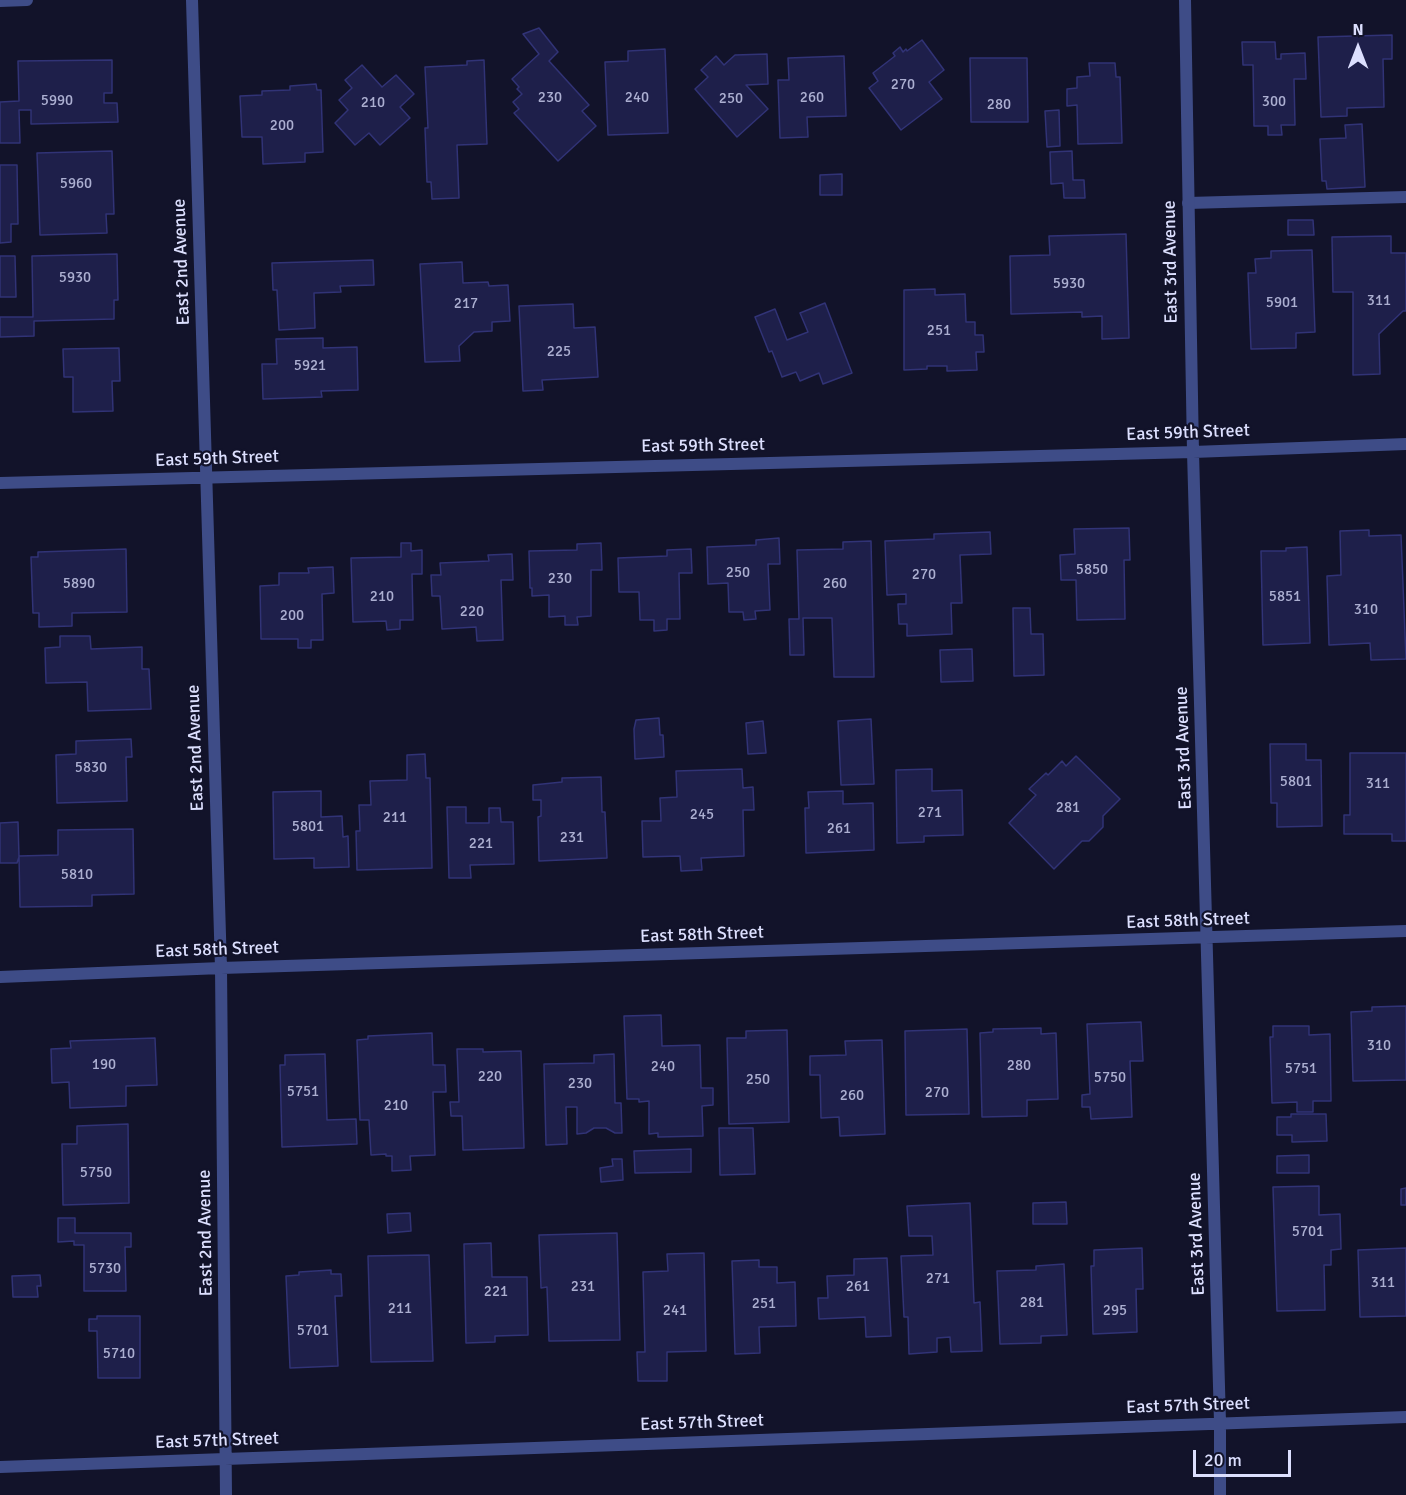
<!DOCTYPE html>
<html>
<head>
<meta charset="utf-8">
<style>
  body { margin:0 }
  #map { position:relative; width:1406px; height:1495px; overflow:hidden; background:#12132a; font-family:Signika,sans-serif }
  canvas { display:block }
  .north { position:absolute; left:1328px; top:18px; width:60px; height:60px; -webkit-text-stroke:4px #12132a; paint-order:stroke; rotate:0deg; font-size:16px; font-weight:700; line-height:24px; text-align:center; color:#dcdffe }
  .north::after { content:''; display:block; margin:auto; width:21px; height:27px; background:#dcdffe; clip-path:polygon(50% 0,100% 100%,50% 72%,0 100%) }
  .scale { position:absolute; left:1193px; top:1450px; width:98px; height:27px; box-sizing:border-box; border:3px solid #dcdffe; border-top:0; padding-left:8px; font-size:18px; line-height:21px; white-space:nowrap; color:#dcdffe; -webkit-text-stroke:4px #12132a; paint-order:stroke }
</style>
</head>
<body>
<div id="map">
<canvas width="1406" height="1495"></canvas>
<div class="north">N</div>
<div class="scale">20 m</div>
</div>
<script>
const context = document.querySelector('canvas').getContext('2d');
context.lineJoin = 'round';
function fill(path, color) {
  context.fillStyle = color;
  context.fill(path, 'evenodd');
}
function strokePath(path, color, width, dash) {
  context.strokeStyle = color;
  context.lineWidth = width;
  context.lineCap = dash ? 'butt' : 'round';
  context.setLineDash(dash || []);
  context.stroke(path);
}
function drawText(font, color, halo, rows, align = 'center') {
  context.font = font + ' Signika,sans-serif';
  context.lineWidth = 4.5;
  context.setLineDash([]);
  context.textBaseline = 'middle';
  context.strokeStyle = halo;
  context.fillStyle = color;
  for (const [text, x, y, turn = 0] of rows) {
    context.save();
    context.translate(x, y);
    context.rotate((+turn || 0) * Math.PI / 180);
    context.textAlign = isNaN(turn) ? turn : align;
    if (halo) context.strokeText(text, 0, 0);
    context.fillText(text, 0, 0);
    context.restore();
  }
}
const building = new Path2D(`
  M 539,28 L 558,52 L 549,61 L 589,105 L 582,111 L 596,126 L 558,161 L 514,113 L 519,109 L 513,102 L 522,94 L 517,89 L 519,87 L 512,79 L 539,54 L 523,34 Z
  M 1392,35 L 1392,59 L 1383,59 L 1384,107 L 1347,108 L 1347,116 L 1321,117 L 1318,37 Z
  M 922,40 L 944,70 L 929,82 L 942,99 L 901,130 L 869,88 L 878,81 L 873,73 L 895,56 L 893,53 L 900,47 L 903,52 L 906,49 L 907,51 Z
  M 1242,42 L 1275,42 L 1276,59 L 1281,59 L 1281,54 L 1305,53 L 1306,79 L 1294,79 L 1295,125 L 1281,125 L 1282,135 L 1268,135 L 1268,126 L 1254,126 L 1253,65 L 1243,65 Z
  M 665,49 L 668,133 L 608,135 L 605,62 L 628,61 L 628,51 Z
  M 767,54 L 768,84 L 746,85 L 768,109 L 737,137 L 695,89 L 708,77 L 701,70 L 716,56 L 724,65 L 735,55 Z
  M 844,56 L 846,116 L 807,117 L 808,137 L 780,138 L 778,80 L 789,80 L 788,58 Z
  M 970,58 L 1027,58 L 1028,122 L 971,122 Z
  M 112,60 L 112,93 L 104,93 L 104,103 L 117,103 L 118,122 L 31,124 L 31,110 L 19,110 L 20,143 L 0,143 L 0,102 L 19,101 L 18,61 Z
  M 484,60 L 487,144 L 457,145 L 459,198 L 432,199 L 431,182 L 427,182 L 425,128 L 428,128 L 425,67 L 467,65 L 467,61 Z
  M 1089,63 L 1115,63 L 1116,77 L 1120,77 L 1122,143 L 1078,144 L 1077,105 L 1067,106 L 1067,89 L 1077,88 L 1077,77 L 1090,76 Z
  M 362,65 L 382,87 L 396,75 L 414,94 L 400,107 L 410,118 L 380,145 L 369,133 L 355,145 L 335,123 L 348,110 L 339,100 L 352,88 L 345,80 Z
  M 316,84 L 317,90 L 321,90 L 323,152 L 305,153 L 305,162 L 263,164 L 262,137 L 242,137 L 240,96 L 262,95 L 262,91 L 290,90 L 290,86 Z
  M 1059,110 L 1060,146 L 1047,147 L 1045,111 Z
  M 1362,124 L 1365,187 L 1327,189 L 1326,181 L 1322,181 L 1320,139 L 1346,138 L 1345,125 Z
  M 112,151 L 114,214 L 106,214 L 107,233 L 40,235 L 37,153 Z
  M 1072,151 L 1073,180 L 1084,180 L 1085,198 L 1064,198 L 1063,183 L 1051,184 L 1050,152 Z
  M 0,165 L 17,165 L 18,224 L 11,224 L 11,242 L 0,243 Z
  M 842,174 L 842,195 L 820,195 L 820,175 Z
  M 1288,220 L 1313,220 L 1314,235 L 1288,235 Z
  M 1126,234 L 1129,338 L 1102,339 L 1102,316 L 1082,317 L 1082,312 L 1011,314 L 1010,256 L 1050,255 L 1049,236 Z
  M 1391,236 L 1391,253 L 1406,253 L 1406,311 L 1403,311 L 1379,334 L 1380,374 L 1353,375 L 1353,292 L 1333,292 L 1332,237 Z
  M 1312,250 L 1315,332 L 1296,333 L 1296,348 L 1251,349 L 1248,273 L 1256,273 L 1255,259 L 1271,258 L 1271,251 Z
  M 117,254 L 118,300 L 114,300 L 114,319 L 34,321 L 34,336 L 0,337 L 0,317 L 33,317 L 32,256 Z
  M 0,256 L 15,256 L 16,297 L 0,297 Z
  M 373,260 L 374,285 L 340,286 L 341,292 L 314,293 L 315,328 L 279,330 L 277,290 L 273,290 L 272,263 Z
  M 462,262 L 463,283 L 488,282 L 489,286 L 508,285 L 510,321 L 492,322 L 492,331 L 474,332 L 459,346 L 460,361 L 425,362 L 420,264 Z
  M 935,289 L 935,295 L 965,294 L 966,322 L 975,322 L 975,335 L 983,335 L 984,352 L 976,352 L 977,370 L 947,371 L 947,366 L 927,366 L 927,369 L 904,370 L 904,290 Z
  M 825,303 L 852,373 L 823,384 L 819,373 L 800,381 L 796,372 L 782,377 L 772,351 L 769,352 L 755,317 L 775,309 L 787,340 L 808,332 L 800,313 Z
  M 573,304 L 574,328 L 595,327 L 598,377 L 542,380 L 543,390 L 523,391 L 519,306 Z
  M 323,338 L 323,348 L 357,347 L 358,390 L 321,391 L 322,397 L 263,399 L 262,364 L 277,364 L 276,339 Z
  M 119,348 L 120,381 L 112,381 L 113,411 L 73,412 L 73,377 L 64,377 L 63,349 Z
  M 1129,528 L 1130,560 L 1124,560 L 1125,619 L 1077,620 L 1076,580 L 1061,580 L 1060,555 L 1075,554 L 1074,529 Z
  M 1369,530 L 1369,536 L 1401,535 L 1406,659 L 1371,660 L 1370,643 L 1329,645 L 1327,576 L 1341,575 L 1340,531 Z
  M 990,532 L 991,554 L 960,555 L 962,603 L 951,603 L 952,634 L 907,636 L 907,624 L 899,624 L 898,604 L 906,604 L 906,594 L 887,595 L 885,541 L 934,539 L 934,534 Z
  M 779,538 L 780,564 L 768,564 L 770,610 L 755,611 L 756,619 L 744,620 L 743,612 L 729,612 L 728,583 L 708,584 L 707,547 L 756,545 L 756,540 Z
  M 871,541 L 874,677 L 834,677 L 832,618 L 803,618 L 804,655 L 790,655 L 789,619 L 799,619 L 797,550 L 843,549 L 843,542 Z
  M 401,543 L 411,543 L 411,551 L 422,550 L 422,574 L 412,574 L 413,620 L 400,620 L 400,629 L 387,630 L 386,621 L 353,622 L 351,558 L 401,557 Z
  M 601,543 L 602,570 L 591,570 L 591,616 L 577,617 L 578,625 L 565,625 L 565,616 L 549,617 L 549,595 L 532,596 L 532,588 L 530,588 L 529,551 L 577,550 L 577,544 Z
  M 1307,547 L 1310,643 L 1263,645 L 1261,551 L 1286,551 L 1286,548 Z
  M 126,549 L 127,612 L 72,613 L 72,626 L 39,627 L 39,613 L 33,613 L 31,557 L 38,557 L 38,552 Z
  M 691,549 L 692,573 L 679,573 L 680,619 L 667,619 L 667,630 L 654,631 L 654,620 L 640,620 L 639,592 L 619,592 L 618,558 L 667,556 L 667,550 Z
  M 512,554 L 513,580 L 501,580 L 503,640 L 477,641 L 476,627 L 442,629 L 440,596 L 432,596 L 431,575 L 441,575 L 440,563 L 489,561 L 488,555 Z
  M 333,567 L 334,593 L 322,594 L 323,640 L 311,640 L 311,648 L 298,648 L 298,639 L 261,639 L 260,586 L 279,585 L 279,573 L 309,573 L 308,568 Z
  M 1013,608 L 1030,608 L 1031,634 L 1043,634 L 1044,675 L 1014,676 Z
  M 60,636 L 90,636 L 91,649 L 142,647 L 142,669 L 149,669 L 151,709 L 88,711 L 87,682 L 46,683 L 45,648 L 60,647 Z
  M 972,649 L 973,681 L 941,682 L 940,650 Z
  M 659,718 L 660,735 L 663,735 L 664,757 L 635,759 L 634,729 L 636,720 Z
  M 871,719 L 874,784 L 841,785 L 838,721 Z
  M 763,721 L 766,753 L 748,754 L 746,723 Z
  M 131,739 L 132,757 L 126,757 L 127,801 L 57,803 L 56,755 L 76,754 L 76,741 Z
  M 1270,744 L 1306,744 L 1306,760 L 1321,760 L 1322,826 L 1277,827 L 1277,803 L 1271,803 Z
  M 1350,753 L 1406,753 L 1406,841 L 1392,841 L 1392,834 L 1344,834 L 1344,815 L 1350,815 Z
  M 425,754 L 426,778 L 430,778 L 432,868 L 357,870 L 356,831 L 360,831 L 359,805 L 371,805 L 370,781 L 407,780 L 407,755 Z
  M 1076,756 L 1120,799 L 1103,816 L 1103,827 L 1089,841 L 1082,841 L 1054,869 L 1009,823 L 1036,795 L 1029,789 L 1046,773 L 1048,775 L 1062,761 L 1066,766 Z
  M 742,769 L 743,788 L 753,787 L 754,810 L 743,810 L 744,856 L 701,858 L 702,870 L 681,871 L 680,856 L 643,857 L 642,821 L 661,821 L 660,798 L 677,797 L 676,771 Z
  M 932,769 L 932,791 L 962,790 L 963,835 L 924,836 L 924,842 L 897,843 L 896,770 Z
  M 601,777 L 602,812 L 605,812 L 607,858 L 539,861 L 538,817 L 541,816 L 541,800 L 533,800 L 533,785 L 562,782 L 562,778 Z
  M 321,791 L 321,817 L 342,816 L 343,837 L 348,836 L 349,867 L 314,868 L 314,858 L 274,859 L 273,792 Z
  M 843,791 L 843,804 L 873,803 L 874,850 L 806,853 L 805,808 L 809,808 L 808,792 Z
  M 447,807 L 466,807 L 466,823 L 489,823 L 489,808 L 500,808 L 501,822 L 513,822 L 514,864 L 470,865 L 471,878 L 449,878 Z
  M 18,822 L 19,857 L 17,863 L 0,863 L 0,823 Z
  M 133,829 L 134,894 L 92,895 L 92,906 L 20,907 L 19,856 L 58,855 L 58,830 Z
  M 1406,1006 L 1406,1080 L 1353,1081 L 1351,1012 L 1372,1011 L 1372,1007 Z
  M 661,1015 L 662,1046 L 700,1045 L 701,1088 L 713,1088 L 713,1105 L 702,1106 L 703,1136 L 658,1137 L 658,1133 L 649,1134 L 649,1101 L 639,1102 L 639,1099 L 627,1099 L 624,1016 Z
  M 1141,1022 L 1143,1061 L 1130,1061 L 1132,1117 L 1091,1119 L 1090,1107 L 1082,1107 L 1082,1095 L 1090,1094 L 1087,1024 Z
  M 1273,1026 L 1309,1026 L 1309,1035 L 1330,1034 L 1331,1101 L 1313,1101 L 1313,1112 L 1297,1112 L 1297,1102 L 1272,1103 L 1270,1037 L 1273,1037 Z
  M 1041,1028 L 1041,1034 L 1056,1033 L 1058,1099 L 1027,1100 L 1027,1116 L 982,1117 L 980,1033 L 993,1032 L 993,1029 Z
  M 967,1029 L 969,1114 L 906,1115 L 905,1031 Z
  M 787,1030 L 789,1122 L 729,1124 L 727,1038 L 746,1038 L 746,1031 Z
  M 432,1033 L 433,1065 L 445,1065 L 446,1092 L 433,1092 L 435,1155 L 410,1156 L 411,1170 L 392,1171 L 392,1156 L 386,1156 L 386,1154 L 371,1155 L 369,1120 L 360,1120 L 357,1040 L 368,1039 L 368,1036 Z
  M 155,1038 L 157,1085 L 126,1086 L 126,1106 L 70,1108 L 69,1082 L 52,1083 L 51,1049 L 71,1048 L 70,1041 Z
  M 882,1040 L 885,1134 L 840,1136 L 839,1117 L 821,1118 L 820,1075 L 810,1075 L 810,1056 L 846,1055 L 845,1041 Z
  M 457,1049 L 483,1049 L 483,1052 L 521,1051 L 524,1148 L 463,1150 L 462,1116 L 451,1116 L 450,1102 L 459,1102 Z
  M 325,1054 L 327,1120 L 356,1119 L 357,1144 L 282,1147 L 280,1065 L 285,1065 L 285,1055 Z
  M 614,1054 L 615,1103 L 621,1103 L 622,1133 L 615,1133 L 606,1128 L 594,1128 L 586,1133 L 577,1134 L 577,1107 L 566,1107 L 567,1144 L 546,1145 L 544,1064 L 594,1063 L 594,1055 Z
  M 1291,1114 L 1326,1114 L 1327,1141 L 1292,1142 L 1292,1135 L 1277,1135 L 1277,1117 L 1291,1117 Z
  M 128,1124 L 129,1203 L 63,1205 L 62,1144 L 77,1144 L 77,1126 Z
  M 719,1128 L 753,1128 L 755,1174 L 720,1175 Z
  M 691,1149 L 691,1172 L 635,1173 L 634,1151 Z
  M 1309,1155 L 1309,1173 L 1277,1173 L 1277,1156 Z
  M 612,1159 L 622,1159 L 623,1180 L 601,1182 L 600,1168 L 613,1166 Z
  M 1319,1186 L 1319,1215 L 1340,1214 L 1341,1249 L 1331,1250 L 1331,1265 L 1324,1265 L 1325,1310 L 1277,1311 L 1273,1187 Z
  M 1406,1188 L 1406,1205 L 1401,1205 L 1401,1189 Z
  M 1066,1202 L 1067,1224 L 1033,1224 L 1033,1203 Z
  M 970,1203 L 974,1303 L 980,1302 L 982,1351 L 951,1352 L 950,1337 L 937,1338 L 937,1352 L 909,1354 L 908,1317 L 904,1317 L 901,1256 L 933,1255 L 932,1236 L 909,1236 L 907,1206 Z
  M 410,1213 L 411,1231 L 388,1233 L 387,1214 Z
  M 58,1218 L 75,1218 L 75,1233 L 131,1233 L 131,1247 L 125,1247 L 126,1291 L 84,1291 L 84,1245 L 74,1245 L 74,1241 L 58,1242 Z
  M 617,1233 L 620,1340 L 549,1341 L 547,1287 L 541,1288 L 539,1235 Z
  M 491,1243 L 492,1277 L 527,1277 L 528,1335 L 495,1336 L 495,1342 L 466,1343 L 464,1244 Z
  M 1142,1248 L 1143,1289 L 1136,1289 L 1137,1332 L 1093,1334 L 1091,1266 L 1094,1266 L 1094,1250 Z
  M 1406,1248 L 1406,1316 L 1360,1317 L 1358,1250 Z
  M 704,1253 L 706,1351 L 667,1352 L 667,1381 L 638,1381 L 637,1352 L 645,1352 L 643,1272 L 668,1271 L 667,1254 Z
  M 429,1255 L 433,1361 L 371,1362 L 368,1256 Z
  M 887,1258 L 891,1336 L 866,1337 L 865,1317 L 819,1319 L 818,1298 L 828,1298 L 827,1276 L 854,1275 L 854,1259 Z
  M 759,1260 L 759,1267 L 777,1267 L 777,1283 L 795,1282 L 796,1326 L 759,1327 L 760,1353 L 735,1354 L 732,1261 Z
  M 1064,1264 L 1067,1335 L 1041,1336 L 1041,1343 L 1000,1344 L 997,1271 L 1036,1270 L 1036,1266 Z
  M 331,1270 L 331,1274 L 341,1274 L 342,1296 L 335,1296 L 338,1366 L 290,1368 L 286,1276 L 299,1275 L 299,1272 Z
  M 40,1275 L 41,1286 L 37,1286 L 38,1297 L 13,1297 L 12,1276 Z
  M 97,1316 L 140,1316 L 140,1378 L 98,1378 L 97,1331 L 89,1331 L 89,1319 L 97,1319 Z`);
fill(building, '#1e1f4a');
strokePath(building, '#313376', 1.5);
strokePath(new Path2D(`
  M 1188,203 L 1406,197`), '#3e4c87', 12);
strokePath(new Path2D(`
  M 192,0 L 221,968 L 226,1495
  M 1185,0 L 1193,452 L 1220,1422 L 1220,1495
  M 0,1 L 27,0
  M 0,483 L 1193,452 L 1406,444
  M 0,977 L 221,968 L 1406,931
  M 0,1467 L 1406,1417`), '#3e4c87', 12);
drawText('15px', '#acafd1', null, [
  ["270",903,85],
  ["230",550,98],
  ["240",637,98],
  ["260",812,98],
  ["250",731,99],
  ["5990",57,101],
  ["300",1274,102],
  ["210",373,103],
  ["280",999,105],
  ["200",282,126],
  ["5960",76,184],
  ["5930",75,278],
  ["5930",1069,284],
  ["311",1379,301],
  ["5901",1282,303],
  ["217",466,304],
  ["251",939,331],
  ["225",559,352],
  ["5921",310,366],
  ["5850",1092,570],
  ["250",738,573],
  ["270",924,575],
  ["230",560,579],
  ["5890",79,584],
  ["260",835,584],
  ["210",382,597],
  ["5851",1285,597],
  ["310",1366,610],
  ["220",472,612],
  ["200",292,616],
  ["5830",91,768],
  ["5801",1296,782],
  ["311",1378,784],
  ["281",1068,808],
  ["271",930,813],
  ["245",702,815],
  ["211",395,818],
  ["5801",308,827],
  ["261",839,829],
  ["231",572,838],
  ["221",481,844],
  ["5810",77,875],
  ["310",1379,1046],
  ["190",104,1065],
  ["280",1019,1066],
  ["240",663,1067],
  ["5751",1301,1069],
  ["220",490,1077],
  ["5750",1110,1078],
  ["250",758,1080],
  ["230",580,1084],
  ["5751",303,1092],
  ["270",937,1093],
  ["260",852,1096],
  ["210",396,1106],
  ["5750",96,1173],
  ["5701",1308,1232],
  ["5730",105,1269],
  ["271",938,1279],
  ["311",1383,1283],
  ["231",583,1287],
  ["261",858,1287],
  ["221",496,1292],
  ["281",1032,1303],
  ["251",764,1304],
  ["211",400,1309],
  ["241",675,1311],
  ["295",1115,1311],
  ["5701",313,1331],
  ["5710",119,1354]
]);
drawText('18px', '#dcdffe', '#12132a', [
  ["East 2nd Avenue",182,262,-92],
  ["East 3rd Avenue",1171,262,-91],
  ["East 59th Street",1188,433,-2],
  ["East 59th Street",703,446,-1],
  ["East 59th Street",217,459,-2],
  ["East 2nd Avenue",196,748,-92],
  ["East 3rd Avenue",1184,748,-92],
  ["East 58th Street",1188,921,-2],
  ["East 58th Street",702,935,-2],
  ["East 58th Street",217,950,-2],
  ["East 2nd Avenue",206,1233,-91],
  ["East 3rd Avenue",1197,1234,-92],
  ["East 57th Street",1188,1406,-2],
  ["East 57th Street",702,1423,-2],
  ["East 57th Street",217,1441,-2]
]);
</script>
</body>
</html>
